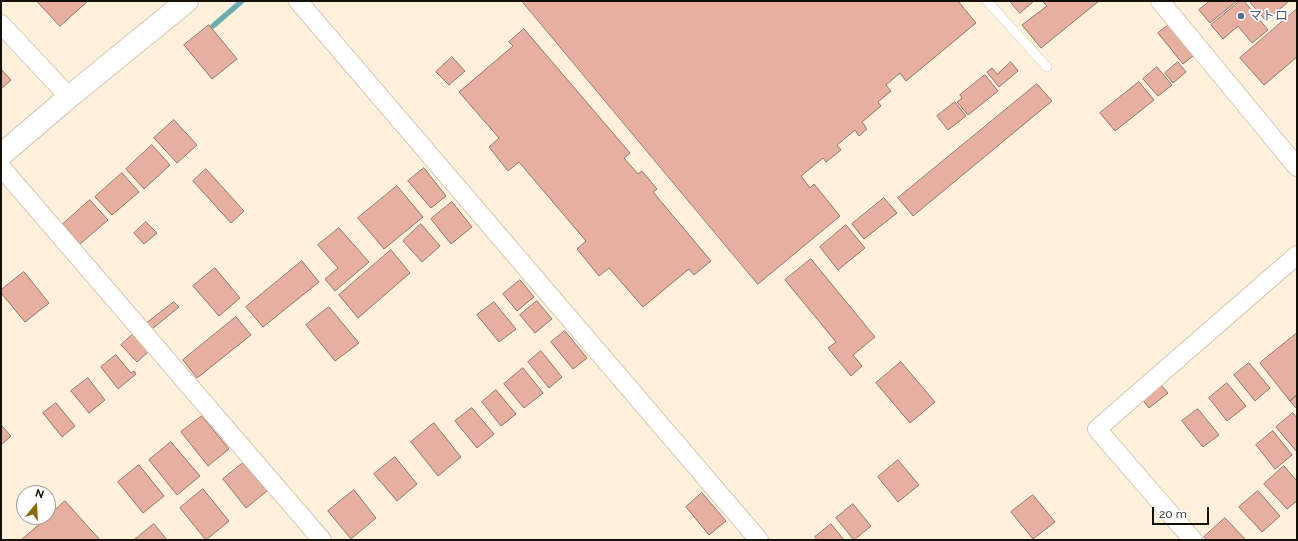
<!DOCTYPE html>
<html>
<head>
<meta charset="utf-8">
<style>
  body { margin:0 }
  #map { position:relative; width:1298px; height:541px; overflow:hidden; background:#fff0db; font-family:Raleway,sans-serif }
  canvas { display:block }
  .frame { position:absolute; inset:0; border:2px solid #141008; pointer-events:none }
  .north { position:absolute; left:16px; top:485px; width:40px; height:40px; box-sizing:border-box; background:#fff; border:1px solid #a19f9c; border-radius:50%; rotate:18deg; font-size:11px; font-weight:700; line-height:16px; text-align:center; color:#141008 }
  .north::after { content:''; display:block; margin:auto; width:14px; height:18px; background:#886c0a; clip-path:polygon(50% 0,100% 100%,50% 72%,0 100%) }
  .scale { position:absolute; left:1152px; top:507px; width:57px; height:18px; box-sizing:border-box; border:2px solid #141008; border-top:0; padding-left:5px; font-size:12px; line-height:14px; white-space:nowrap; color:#141008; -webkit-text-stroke:3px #fff; paint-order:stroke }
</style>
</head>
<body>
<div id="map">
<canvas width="1298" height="541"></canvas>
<div class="frame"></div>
<div class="north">N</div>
<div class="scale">20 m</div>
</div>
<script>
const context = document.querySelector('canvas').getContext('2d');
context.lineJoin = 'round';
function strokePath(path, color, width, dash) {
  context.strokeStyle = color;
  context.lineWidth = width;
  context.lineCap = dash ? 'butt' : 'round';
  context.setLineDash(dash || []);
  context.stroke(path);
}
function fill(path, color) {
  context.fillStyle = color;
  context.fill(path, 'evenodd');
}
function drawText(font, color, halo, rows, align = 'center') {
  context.font = font + ' Raleway,"Noto Sans JP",sans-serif';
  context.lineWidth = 3.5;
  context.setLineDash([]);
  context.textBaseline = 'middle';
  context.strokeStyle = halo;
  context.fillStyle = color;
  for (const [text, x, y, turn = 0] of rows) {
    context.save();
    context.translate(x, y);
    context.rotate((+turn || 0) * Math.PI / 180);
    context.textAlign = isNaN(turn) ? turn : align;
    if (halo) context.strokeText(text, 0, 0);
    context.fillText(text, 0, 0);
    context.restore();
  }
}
strokePath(new Path2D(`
  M 213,26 L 242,1`), '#69adb0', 5.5);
const building = new Path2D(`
  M 37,1 L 88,1 L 60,26 Z
  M 522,1 L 958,1 L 976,23 L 906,81 L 900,73 L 886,85 L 891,91 L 878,102 L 881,106 L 862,122 L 867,129 L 859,136 L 855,130 L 837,145 L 841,150 L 826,162 L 823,158 L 801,176 L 810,188 L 814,184 L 840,216 L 758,284 Z
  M 1010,1 L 1034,1 L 1020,13 Z
  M 1046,1 L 1099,1 L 1041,48 L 1022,25 L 1047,6 L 1044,3 Z
  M 1210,1 L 1237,1 L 1210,23 L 1199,10 Z
  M 1240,1 L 1244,1 L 1268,30 L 1252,43 L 1238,26 L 1223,39 L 1211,25 Z
  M 1251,1 L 1289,1 L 1266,21 L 1250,2 Z
  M 1297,9 L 1297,57 L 1264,85 L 1240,58 Z
  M 1170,24 L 1194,55 L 1183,64 L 1158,33 Z
  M 209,25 L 237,59 L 212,79 L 184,45 Z
  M 524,29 L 630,153 L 624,158 L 638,174 L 642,171 L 657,189 L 653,192 L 711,261 L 694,275 L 689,269 L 643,307 L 609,268 L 599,276 L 577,249 L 586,241 L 519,162 L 508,171 L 489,147 L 499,138 L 459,92 L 513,46 L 509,42 Z
  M 452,57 L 465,71 L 449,85 L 436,72 Z
  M 1011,62 L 1018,71 L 999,87 L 987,72 L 992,68 L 997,74 Z
  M 1178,62 L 1186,72 L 1173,83 L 1165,73 Z
  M 1157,67 L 1172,85 L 1158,96 L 1143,79 Z
  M 1,69 L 11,80 L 1,89 Z
  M 985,75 L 998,91 L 968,115 L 957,102 L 962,98 L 960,95 Z
  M 1139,82 L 1154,100 L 1115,131 L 1100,113 Z
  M 1037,84 L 1052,101 L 913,216 L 898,198 Z
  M 955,102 L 966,116 L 948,130 L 937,116 Z
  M 174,120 L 197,145 L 177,163 L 154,138 Z
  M 152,145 L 170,165 L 144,189 L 126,169 Z
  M 424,168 L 446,196 L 431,208 L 408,181 Z
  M 206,169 L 244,211 L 231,223 L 193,181 Z
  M 122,173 L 139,192 L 112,215 L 95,197 Z
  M 397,186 L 423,217 L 384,249 L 358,218 Z
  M 884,198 L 897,213 L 864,239 L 852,224 Z
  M 90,200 L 108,220 L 80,244 L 63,224 Z
  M 452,202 L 472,227 L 451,244 L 431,219 Z
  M 146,222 L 157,233 L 144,244 L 134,233 Z
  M 421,224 L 440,246 L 422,262 L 403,241 Z
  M 846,225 L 865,248 L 838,270 L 820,247 Z
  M 339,228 L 369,262 L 335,291 L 325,279 L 338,268 L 318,245 Z
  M 391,250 L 410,273 L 358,318 L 339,295 Z
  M 811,259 L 875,337 L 853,355 L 862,366 L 851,376 L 828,348 L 836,342 L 785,280 Z
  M 302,261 L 319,282 L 263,327 L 246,307 Z
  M 215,268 L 240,298 L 219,316 L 193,286 Z
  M 24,272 L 49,303 L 25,322 L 1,293 L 1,290 Z
  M 520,280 L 534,297 L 517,311 L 503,294 Z
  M 537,301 L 552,319 L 535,333 L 520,315 Z
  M 174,302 L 179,307 L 152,329 L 147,323 Z
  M 494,302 L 516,329 L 499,342 L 477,315 Z
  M 329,307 L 359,343 L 335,361 L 306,325 Z
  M 236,317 L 251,335 L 197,378 L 183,360 Z
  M 565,331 L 587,358 L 573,369 L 551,342 Z
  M 1297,333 L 1297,395 L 1290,401 L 1260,363 Z
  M 133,334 L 149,351 L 137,362 L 121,345 Z
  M 541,351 L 562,377 L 549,388 L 528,362 Z
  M 116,355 L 131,373 L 134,371 L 136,374 L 118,389 L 101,367 Z
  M 901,362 L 935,402 L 910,423 L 876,383 Z
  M 1249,363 L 1270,388 L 1255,401 L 1234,375 Z
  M 523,368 L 543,393 L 524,408 L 504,384 Z
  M 88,378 L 105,400 L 89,413 L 71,391 Z
  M 1155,378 L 1168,393 L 1149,408 L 1137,393 Z
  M 1227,383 L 1246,406 L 1227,421 L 1209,398 Z
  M 496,390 L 516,414 L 501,426 L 482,402 Z
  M 1297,395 L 1297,409 L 1290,401 Z
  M 56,403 L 75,426 L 62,437 L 43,413 Z
  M 472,408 L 494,434 L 477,448 L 455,421 Z
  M 1198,409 L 1219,435 L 1203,447 L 1182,421 Z
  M 1293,413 L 1297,418 L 1297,452 L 1276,427 Z
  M 202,416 L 229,449 L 208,466 L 181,432 Z
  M 434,423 L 461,457 L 438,476 L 411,442 Z
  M 1,425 L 11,436 L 1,445 Z
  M 1273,431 L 1292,455 L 1275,469 L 1256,445 Z
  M 171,442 L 200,476 L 177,495 L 149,460 Z
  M 395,457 L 417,484 L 397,501 L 374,474 Z
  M 898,460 L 919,485 L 898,502 L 878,477 Z
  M 243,463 L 267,491 L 246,508 L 223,479 Z
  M 139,465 L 164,496 L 143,513 L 118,482 Z
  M 1284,466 L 1297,481 L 1297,501 L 1287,509 L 1264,484 Z
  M 203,489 L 229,521 L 206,540 L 180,508 Z
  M 354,490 L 376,518 L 351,539 L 328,511 Z
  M 1258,491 L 1280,516 L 1262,532 L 1239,507 Z
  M 702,493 L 726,521 L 709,535 L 686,507 Z
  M 1033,495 L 1055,522 L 1033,539 L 1011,512 Z
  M 65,501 L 100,540 L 21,540 L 48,517 Z
  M 853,504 L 871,526 L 854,540 L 836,518 Z
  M 1225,518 L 1246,540 L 1207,540 L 1204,537 Z
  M 154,524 L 167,540 L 134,540 Z
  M 831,524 L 844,540 L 817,540 L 815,537 Z`);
fill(building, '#e6af9f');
strokePath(building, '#8d756e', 1);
const lane = new Path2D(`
  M 987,1 L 1047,67`);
const street = new Path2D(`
  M 298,1 L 759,540
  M 1160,1 L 1297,167
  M 1,24 L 69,97
  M 1,167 L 322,540
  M 1193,540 L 1097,429 L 1297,255`);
const secondary = new Path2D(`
  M 1,155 L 69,97 L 187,1`);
strokePath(lane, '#d6c9b4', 10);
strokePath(street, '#d6c9b4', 20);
strokePath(secondary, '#d6c9b4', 24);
strokePath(lane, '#fff', 9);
strokePath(street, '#fff', 18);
strokePath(secondary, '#fff', 22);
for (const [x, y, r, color] of [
  [1241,16,4,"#5c6f8a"]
]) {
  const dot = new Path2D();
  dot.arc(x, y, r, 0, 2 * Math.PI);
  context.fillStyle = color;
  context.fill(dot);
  strokePath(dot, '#fff', 1.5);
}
drawText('13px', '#4e5e75', '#fff', [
  ["マトロ",1249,16]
], 'left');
</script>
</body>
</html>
